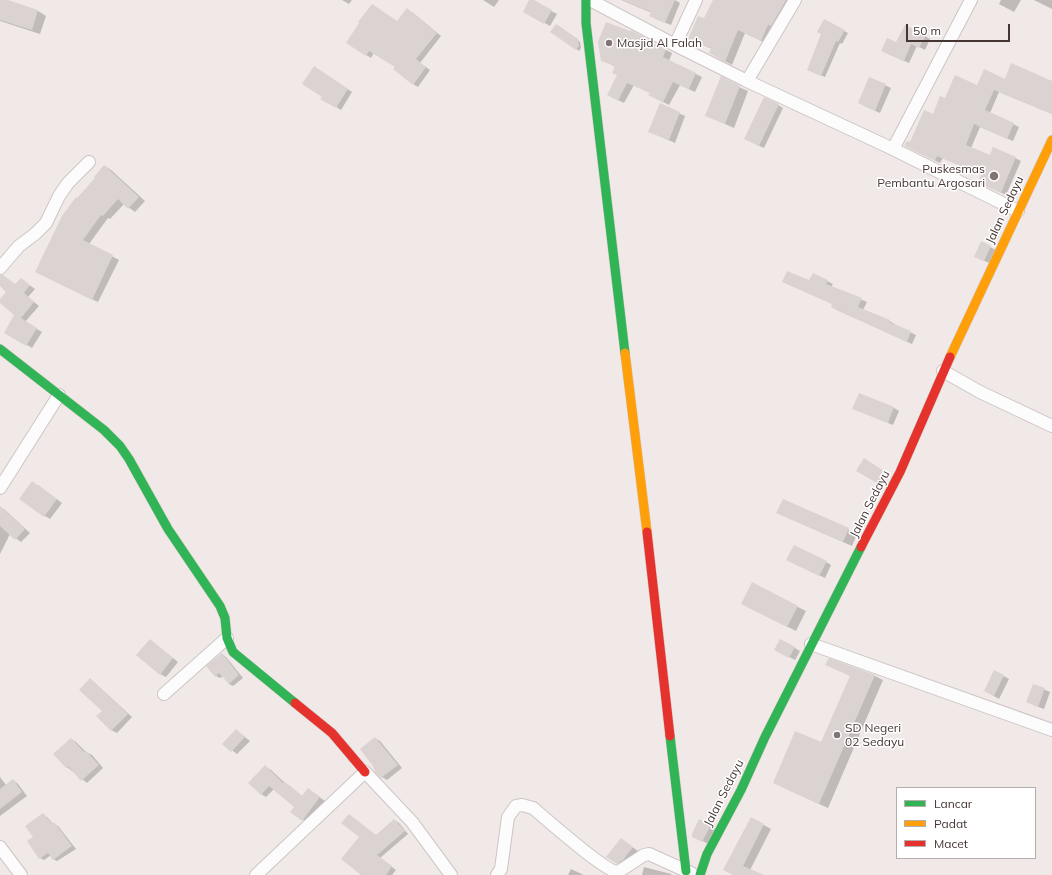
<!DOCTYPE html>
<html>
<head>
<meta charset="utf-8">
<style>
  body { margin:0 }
  #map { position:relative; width:1052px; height:875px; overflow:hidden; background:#f0e9e8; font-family:Mulish,sans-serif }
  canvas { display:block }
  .legend { position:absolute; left:896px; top:787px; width:140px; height:72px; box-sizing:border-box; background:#fff; border:1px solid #b5aead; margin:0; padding:5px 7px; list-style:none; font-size:12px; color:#453533 }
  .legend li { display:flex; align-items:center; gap:8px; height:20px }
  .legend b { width:20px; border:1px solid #b5aead }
  .scale { position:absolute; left:906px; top:24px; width:104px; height:18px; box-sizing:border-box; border:2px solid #453533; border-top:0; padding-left:5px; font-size:12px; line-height:14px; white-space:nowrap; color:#453533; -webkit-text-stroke:3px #fff; paint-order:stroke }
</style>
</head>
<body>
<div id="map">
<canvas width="1052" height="875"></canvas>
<ul class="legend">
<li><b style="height:5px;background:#30b455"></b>Lancar</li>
<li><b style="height:5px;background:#ff9f0a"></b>Padat</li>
<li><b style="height:5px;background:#e5322d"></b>Macet</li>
</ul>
<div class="scale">50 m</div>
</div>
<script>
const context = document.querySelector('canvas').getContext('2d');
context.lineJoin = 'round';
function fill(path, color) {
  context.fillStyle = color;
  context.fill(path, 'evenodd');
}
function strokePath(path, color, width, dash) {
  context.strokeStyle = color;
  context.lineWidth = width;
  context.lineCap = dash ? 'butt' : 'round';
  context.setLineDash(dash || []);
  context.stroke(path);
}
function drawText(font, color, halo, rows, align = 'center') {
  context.font = font + ' Mulish,sans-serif';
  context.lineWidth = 3;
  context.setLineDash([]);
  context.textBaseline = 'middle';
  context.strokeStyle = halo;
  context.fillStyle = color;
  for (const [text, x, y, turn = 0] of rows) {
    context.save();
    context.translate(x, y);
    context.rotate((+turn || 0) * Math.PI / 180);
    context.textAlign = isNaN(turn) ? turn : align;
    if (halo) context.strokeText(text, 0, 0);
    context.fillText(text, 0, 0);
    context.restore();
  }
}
fill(new Path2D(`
  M 0,0 L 4,0 L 38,11 L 46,16 L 40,34 L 0,21 Z
  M 342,0 L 352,0 L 349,4 Z
  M 483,0 L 499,0 L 494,7 Z
  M 530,0 L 557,14 L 550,26 L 524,11 Z
  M 621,0 L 675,0 L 680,3 L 671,25 L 656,19 L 652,13 Z
  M 714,0 L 795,0 L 768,44 L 745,33 L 732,65 L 717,57 L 712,49 L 696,42 L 705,19 Z
  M 1001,0 L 1021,0 L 1014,12 L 999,4 Z
  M 1034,0 L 1052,0 L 1052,9 Z
  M 412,12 L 441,36 L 420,63 L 430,70 L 418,87 L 413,84 L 397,67 L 374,53 L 371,58 L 347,42 L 398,22 Z
  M 824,20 L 848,33 L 842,44 L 840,43 L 825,77 L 808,70 L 822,33 Z
  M 559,26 L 580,42 L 581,48 L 579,51 L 551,32 Z
  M 631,31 L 649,41 L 649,42 L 672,53 L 669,61 L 702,77 L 695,92 L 680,85 L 669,105 L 655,98 L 651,93 L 634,85 L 624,103 L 614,98 L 618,75 L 616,67 L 602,60 Z
  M 925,36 L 930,39 L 925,50 L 917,46 L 909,63 L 888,54 L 897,44 Z
  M 319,70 L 352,92 L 341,110 L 322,98 L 323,97 Z
  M 869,78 L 891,88 L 880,113 L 864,106 Z
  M 1005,80 L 1052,82 L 1052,114 L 999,92 L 990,113 L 1019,127 L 1013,141 L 980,127 L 971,148 L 990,156 L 1015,158 L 1021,161 L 1006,195 L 984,185 L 982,175 L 943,158 L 940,163 L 911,149 L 911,144 L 945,99 L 977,87 Z
  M 739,87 L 748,91 L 734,128 L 707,116 Z
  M 660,105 L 685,116 L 675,143 L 650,132 Z
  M 778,105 L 783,108 L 764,148 L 751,142 Z
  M 105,166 L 111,170 L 145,201 L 135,212 L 124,204 L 110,219 L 108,218 L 89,244 L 119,260 L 98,302 L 36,272 L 77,200 Z
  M 990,247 L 996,250 L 989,263 L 980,259 Z
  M 6,278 L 16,285 L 21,279 L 35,289 L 28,297 L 39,306 L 25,322 L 42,332 L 32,348 L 5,332 L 16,314 L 0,301 L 8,292 L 0,285 Z
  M 827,281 L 833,284 L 831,287 L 867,302 L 863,310 L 889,321 L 895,324 L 894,325 L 916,335 L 912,344 L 837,310 L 832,307 L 833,304 L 783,282 Z
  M 894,408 L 899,411 L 893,425 L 854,409 Z
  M 864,459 L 889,475 L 882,485 L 857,470 Z
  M 38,485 L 62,503 L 50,519 L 45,516 Z
  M 783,500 L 857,534 L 852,546 L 786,517 Z
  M 0,507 L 5,510 L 30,533 L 21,542 L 10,534 L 0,554 Z
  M 826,562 L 831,565 L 825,578 L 793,563 Z
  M 752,584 L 806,611 L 796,631 L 750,608 Z
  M 150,640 L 178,662 L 166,677 L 160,674 Z
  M 781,640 L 800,651 L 795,660 L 776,650 Z
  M 222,654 L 226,657 L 243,678 L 233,686 L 229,684 L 223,676 L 220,678 L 216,676 Z
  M 827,665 L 875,676 L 883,680 L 828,808 L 782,787 L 822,744 L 851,676 Z
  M 1004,676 L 1009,679 L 999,699 L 985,691 Z
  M 90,679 L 95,683 L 132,717 L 117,733 L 111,730 Z
  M 1034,685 L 1050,692 L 1044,709 L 1033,705 Z
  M 236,730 L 250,741 L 237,754 L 224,744 Z
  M 375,738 L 380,741 L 402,768 L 387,780 L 382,777 L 374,765 Z
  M 71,739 L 76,742 L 86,752 L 92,755 L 103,768 L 87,783 L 67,767 Z
  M 266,767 L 271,770 L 285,783 L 290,786 L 303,797 L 314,793 L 325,801 L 308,823 L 292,812 L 295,807 L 274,789 L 266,797 L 261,794 Z
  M 0,777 L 6,785 L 13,780 L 18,784 L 27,796 L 0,816 Z
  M 43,814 L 47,817 L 53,824 L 58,826 L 76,849 L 57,861 L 53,859 L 51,855 L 44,860 L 40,858 L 35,837 Z
  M 751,818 L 771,829 L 750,870 L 763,875 L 734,875 Z
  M 394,820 L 399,823 L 408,834 L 380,858 L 396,870 L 392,875 L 360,875 L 360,836 L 376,836 Z
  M 699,820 L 716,829 L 708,844 L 699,839 Z
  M 621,839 L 638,851 L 628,863 L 623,866 L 607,857 Z
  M 644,867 L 671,874 L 672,875 L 642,875 Z
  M 571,869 L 584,875 L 568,875 Z`), '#0003');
fill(new Path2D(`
  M 0,0 L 8,0 L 38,10 L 32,30 L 0,20 Z
  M 529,0 L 534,0 L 552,10 L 544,24 L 523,12 Z
  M 622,0 L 675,0 L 665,23 L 649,16 L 651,12 Z
  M 713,0 L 786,0 L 771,26 L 768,25 L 761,41 L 738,30 L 725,62 L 709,53 L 711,48 L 688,39 L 698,16 L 704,18 Z
  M 372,4 L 397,21 L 407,8 L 437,33 L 416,59 L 426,67 L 413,85 L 393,69 L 395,67 L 369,51 L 366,56 L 346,43 L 359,23 L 358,22 Z
  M 824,19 L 845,30 L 838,42 L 836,41 L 821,76 L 807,70 L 821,34 L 817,32 Z
  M 606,22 L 630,31 L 630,30 L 644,37 L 643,39 L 666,49 L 663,57 L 696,73 L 689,89 L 673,82 L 663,102 L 648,95 L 650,93 L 627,83 L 618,101 L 607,95 L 617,75 L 612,73 L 615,66 L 601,61 L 598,42 Z
  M 556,24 L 578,39 L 579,46 L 576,50 L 550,32 Z
  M 905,25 L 926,35 L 919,48 L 911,44 L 904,61 L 881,51 L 887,38 L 896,42 Z
  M 1011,63 L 1052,81 L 1052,114 L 994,90 L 985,110 L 1014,123 L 1007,139 L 974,124 L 966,145 L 990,155 L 993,147 L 1016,157 L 1001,193 L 978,183 L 981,175 L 937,156 L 935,161 L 904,146 L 907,141 L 910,142 L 924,110 L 933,114 L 940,96 L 945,98 L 955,75 L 977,85 L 984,69 L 1005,79 Z
  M 314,66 L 348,89 L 336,108 L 320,99 L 322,97 L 302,84 Z
  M 721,76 L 740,86 L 725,124 L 705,116 Z
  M 869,77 L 886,84 L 875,111 L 858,103 Z
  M 764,97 L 779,104 L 759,146 L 744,139 Z
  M 660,103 L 680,112 L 669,140 L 648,132 Z
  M 104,165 L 139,197 L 128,209 L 118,199 L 103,216 L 101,215 L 83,240 L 113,255 L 92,300 L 35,272 L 62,216 L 76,197 L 77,198 L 95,178 L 94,177 Z
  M 981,241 L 991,246 L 984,261 L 974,257 Z
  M 787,271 L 809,280 L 813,273 L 828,280 L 826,284 L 862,298 L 858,307 L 890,320 L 889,322 L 911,331 L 907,342 L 831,307 L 832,304 L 782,282 Z
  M 0,275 L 3,275 L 15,284 L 21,278 L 30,285 L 24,293 L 34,302 L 21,318 L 37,328 L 26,346 L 4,333 L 14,315 L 0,303 L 0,299 L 6,292 L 0,286 Z
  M 859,393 L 894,407 L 888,423 L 852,409 Z
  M 864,458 L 884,471 L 877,483 L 856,471 Z
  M 32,481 L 57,499 L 44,517 L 19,499 Z
  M 783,499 L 849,528 L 843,542 L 776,513 Z
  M 0,506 L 25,529 L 15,540 L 0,526 Z
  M 794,545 L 827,561 L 819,576 L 786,560 Z
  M 752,582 L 798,606 L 787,627 L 741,604 Z
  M 150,639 L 173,658 L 160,675 L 136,655 Z
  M 780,639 L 795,647 L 789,658 L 774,650 Z
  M 222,653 L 239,675 L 229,684 L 219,673 L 215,677 L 206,666 Z
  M 829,658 L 875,675 L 819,804 L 773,783 L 795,731 L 821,742 L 850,676 L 825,665 Z
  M 994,670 L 1004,675 L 994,696 L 984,691 Z
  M 90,678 L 128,714 L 111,731 L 96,716 L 102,711 L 79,690 Z
  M 1033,684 L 1045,688 L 1038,707 L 1026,702 Z
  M 236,729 L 245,737 L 231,752 L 222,744 Z
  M 375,737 L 398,765 L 381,778 L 375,772 L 373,766 L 360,749 Z
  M 71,738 L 84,752 L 86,751 L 99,765 L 81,781 L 68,766 L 66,768 L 53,754 Z
  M 265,765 L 283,783 L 285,782 L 302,796 L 308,788 L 320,797 L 302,821 L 290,812 L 294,807 L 269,786 L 261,795 L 248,783 Z
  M 13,779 L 22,792 L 0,809 L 0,789 Z
  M 43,813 L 52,824 L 54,822 L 72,846 L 53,860 L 48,853 L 39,859 L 27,841 L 33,837 L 25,826 Z
  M 349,814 L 376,835 L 394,819 L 405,831 L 377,855 L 392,866 L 386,875 L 361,875 L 341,859 L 359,837 L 341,823 Z
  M 751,817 L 764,824 L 743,866 L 764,875 L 733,875 L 723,870 Z
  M 699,819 L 711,825 L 702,842 L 692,837 L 692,834 Z
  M 621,838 L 633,847 L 623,860 L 617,864 L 606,857 Z`), '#dbd2d2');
const street = new Path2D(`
  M 590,0 L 675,45 L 747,81 L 893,149 L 1018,211
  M 675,45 L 696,0
  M 747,81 L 795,0
  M 893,149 L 971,0
  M 0,268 L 19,246 L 35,234 L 46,223 L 59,196 L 68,183 L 89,162
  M 943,371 L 980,392 L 1052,426
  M 0,488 L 59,395
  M 811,644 L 1052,730
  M 164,694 L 227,638
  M 0,847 L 21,875
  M 256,875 L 365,772 L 412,822 L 451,875
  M 497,875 L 501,869 L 508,817 L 516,806 L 522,805 L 533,808 C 546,819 606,872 618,872 L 644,855 L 649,854 L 691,873`);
const fast = new Path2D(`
  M 586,0 L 586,23 L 625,353
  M 0,349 L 104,430 L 120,446 L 129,459 L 168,529 L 220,606 L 225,618 L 227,638 L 233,652 L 295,703
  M 670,736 L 686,871
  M 700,875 L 707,854 L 741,790 L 765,737 L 861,547`);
const slow = new Path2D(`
  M 625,353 L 647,532
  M 950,357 L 1052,140`);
const jam = new Path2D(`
  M 647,532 L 670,736
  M 861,547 L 900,472 L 950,357
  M 295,703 L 332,733 L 365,772`);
strokePath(street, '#ccc5c4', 14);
strokePath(fast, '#d3c5c2', 10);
strokePath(slow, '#d3c5c2', 10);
strokePath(jam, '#d3c5c2', 10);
strokePath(street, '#fdfcfc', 12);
strokePath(fast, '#30b455', 9);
strokePath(slow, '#ff9f0a', 9);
strokePath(jam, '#e5322d', 9);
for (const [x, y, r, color] of [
  [609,43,4,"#817472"],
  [994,176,5,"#817472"],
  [837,735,4,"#817472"]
]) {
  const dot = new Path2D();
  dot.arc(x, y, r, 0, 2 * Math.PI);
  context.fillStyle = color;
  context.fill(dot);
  strokePath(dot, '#fff', 1.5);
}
drawText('12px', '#453533', '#fff', [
  ["Masjid Al Falah",617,43],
  ["Puskesmas",985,169,"right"],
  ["Pembantu Argosari",985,183,"right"],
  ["SD Negeri",845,728],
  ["02 Sedayu",845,742]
], 'left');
drawText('12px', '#453533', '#fff', [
  ["Jalan Sedayu",1005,210,-65],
  ["Jalan Sedayu",870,504,-63],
  ["Jalan Sedayu",724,793,-63]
]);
</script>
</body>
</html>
